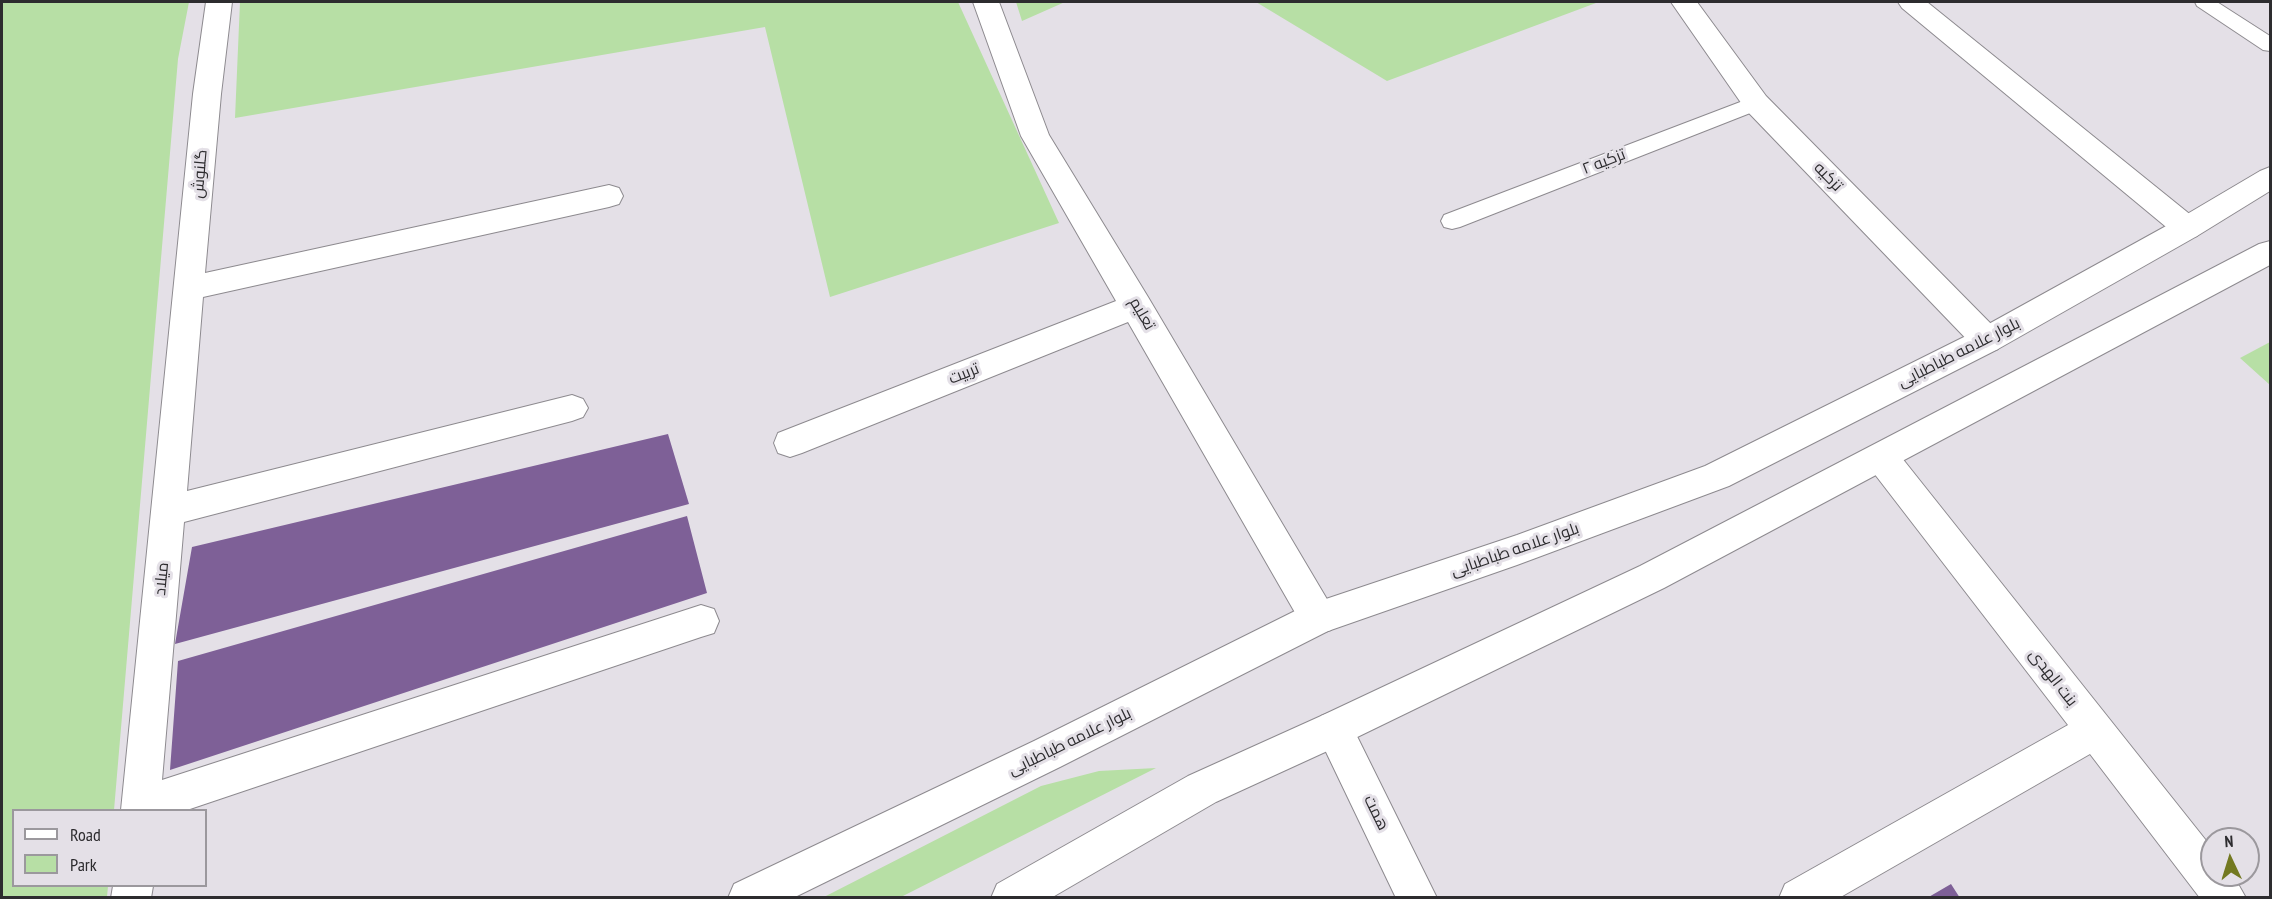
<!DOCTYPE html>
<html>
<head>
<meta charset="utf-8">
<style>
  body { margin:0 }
  #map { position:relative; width:2272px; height:899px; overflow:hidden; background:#e4e0e7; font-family:"PT Sans Narrow",sans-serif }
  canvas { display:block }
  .frame { position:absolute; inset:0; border:3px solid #2d2c2f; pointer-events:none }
  .legend { position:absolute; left:12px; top:809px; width:195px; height:78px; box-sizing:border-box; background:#e4e0e7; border:2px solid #9b989d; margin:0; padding:8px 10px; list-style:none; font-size:18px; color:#2d2c2f }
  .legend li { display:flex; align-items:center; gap:12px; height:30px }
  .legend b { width:30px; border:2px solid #9b989d }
  .north { position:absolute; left:2200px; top:827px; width:60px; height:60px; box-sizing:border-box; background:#e4e0e7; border:2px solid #9b989d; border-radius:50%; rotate:356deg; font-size:16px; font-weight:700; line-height:24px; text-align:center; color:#2d2c2f }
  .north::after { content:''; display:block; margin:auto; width:21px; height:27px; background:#737921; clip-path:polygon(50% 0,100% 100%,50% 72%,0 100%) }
</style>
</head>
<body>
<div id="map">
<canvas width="2272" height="899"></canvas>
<div class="frame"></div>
<ul class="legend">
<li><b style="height:8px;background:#fff"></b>Road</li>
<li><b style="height:16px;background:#b7dfa5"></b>Park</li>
</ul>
<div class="north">N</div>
</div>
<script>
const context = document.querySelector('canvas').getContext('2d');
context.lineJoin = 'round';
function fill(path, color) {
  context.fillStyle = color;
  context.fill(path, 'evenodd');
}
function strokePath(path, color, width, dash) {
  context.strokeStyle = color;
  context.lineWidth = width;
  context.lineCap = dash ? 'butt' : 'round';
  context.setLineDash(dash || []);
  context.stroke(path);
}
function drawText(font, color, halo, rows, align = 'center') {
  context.font = font + ' "PT Sans Narrow",Cairo,sans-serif';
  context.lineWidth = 6;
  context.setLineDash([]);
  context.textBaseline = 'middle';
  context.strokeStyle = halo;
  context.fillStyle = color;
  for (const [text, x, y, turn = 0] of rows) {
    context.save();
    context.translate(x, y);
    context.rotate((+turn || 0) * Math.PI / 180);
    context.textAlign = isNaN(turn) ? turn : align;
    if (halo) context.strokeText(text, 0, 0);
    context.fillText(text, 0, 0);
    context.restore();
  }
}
fill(new Path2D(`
  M 2,2 L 189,2 L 178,59 L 114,810 L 14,810 L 14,886 L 108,886 L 107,897 L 2,897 Z
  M 240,2 L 958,2 L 1059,223 L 830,297 L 765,27 L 235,118 Z
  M 1016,2 L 1065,2 L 1022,21 Z
  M 1256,2 L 1593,2 L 1596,3 L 1387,81 Z
  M 2270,342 L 2270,385 L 2240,358 Z
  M 1156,768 L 901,897 L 824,897 L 1041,786 L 1099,771 Z`), '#b7dfa5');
fill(new Path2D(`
  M 668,434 L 689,504 L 175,644 L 192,547 Z
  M 687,516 L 707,593 L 170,770 L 178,661 Z
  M 1951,884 L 1960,898 L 1927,898 Z`), '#7e6097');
const lane = new Path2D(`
  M 2195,2 L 2217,2 L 2270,36 L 2270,51 L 2263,50 L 2197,6 Z
  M 1756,96 L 1763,98 L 1766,103 L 1763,108 L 1460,227 L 1452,229 L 1444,227 L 1441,221 L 1444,215 Z`);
const street = new Path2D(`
  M 206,2 L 232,2 L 221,94 L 205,273 L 609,185 L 619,188 L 623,196 L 619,204 L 609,207 L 203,297 L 187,491 L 572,395 L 583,399 L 588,408 L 583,417 L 572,421 L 184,522 L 162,780 L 701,605 L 714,609 L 719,621 L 714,633 L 701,637 L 187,810 L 121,810 L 193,94 Z
  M 973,2 L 999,2 L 1049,135 L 1148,297 L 1331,606 L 1336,618 L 1331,630 L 1318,634 L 1305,630 L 1128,322 L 802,453 L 790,457 L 778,453 L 774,443 L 778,433 L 1116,301 L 1021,136 Z
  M 1671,2 L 1697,2 L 1766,96 L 1998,331 L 2003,340 L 1998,349 L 1987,353 L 1976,349 L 1746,110 Z
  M 1898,2 L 1927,2 L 2197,220 L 2202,228 L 2197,236 L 2187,239 L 2177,236 L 1902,8 Z
  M 1882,444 L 1894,448 L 2212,848 L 2212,875 L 2233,875 L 2246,898 L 2200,898 L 2090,754 L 1839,898 L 1779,898 L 1785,884 L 2068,725 L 1870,468 L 1865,458 L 1870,448 Z
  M 1334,711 L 1347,716 L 1437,898 L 1396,898 L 1315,729 L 1321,716 Z
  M 113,886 L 153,886 L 151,898 L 111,898 Z`);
const primary = new Path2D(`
  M 2270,167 L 2270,191 L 2197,236 L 1998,349 L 1729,486 L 1517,565 L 1328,631 L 1060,767 L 793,898 L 728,898 L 734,884 L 1034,741 L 1305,606 L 1517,535 L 1705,466 L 1976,331 L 2177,220 L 2260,171 Z
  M 2270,241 L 2270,265 L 1664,588 L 1347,742 L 1216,802 L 1051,898 L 991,898 L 997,884 L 1188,776 L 1321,716 L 1640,566 L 2259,244 Z`);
strokePath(lane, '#8d8a8f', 2);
strokePath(street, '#8d8a8f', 2);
strokePath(primary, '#8d8a8f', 2);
fill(lane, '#fff');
fill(street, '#fff');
fill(primary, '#fff');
drawText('16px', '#2d2c2f', '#e4e0e7', [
  ["تزکیه ۲",1604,162,-21],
  ["گلنوش",200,174,-85],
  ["تزکیه",1828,177,46],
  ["تعلیم",1142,314,60],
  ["بلوار علامه طباطبایی",1959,353,-27],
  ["تربیت",964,374,-22],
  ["بلوار علامه طباطبایی",1515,550,-19],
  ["میلاد",162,579,-85],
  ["بنت الهدی",2053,678,52],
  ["بلوار علامه طباطبایی",1070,742,-26],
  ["همت",1376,813,64]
]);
</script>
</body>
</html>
